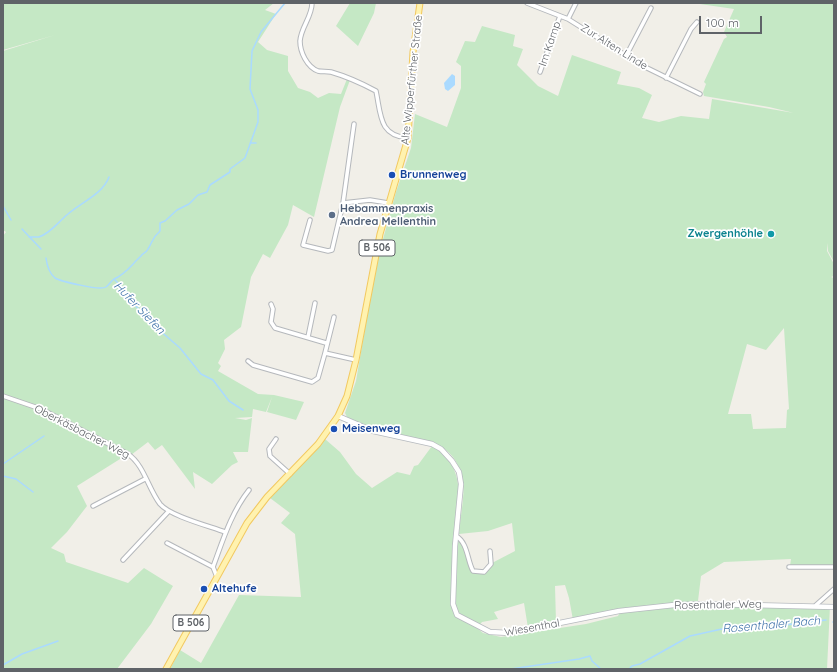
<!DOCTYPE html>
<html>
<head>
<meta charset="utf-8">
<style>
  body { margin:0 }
  #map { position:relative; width:837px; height:672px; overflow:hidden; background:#f1efe8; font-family:Quicksand,sans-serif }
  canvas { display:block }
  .frame { position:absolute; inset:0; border:4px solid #5f6368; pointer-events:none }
  .scale { position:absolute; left:699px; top:16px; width:63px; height:18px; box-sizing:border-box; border:2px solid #5f6368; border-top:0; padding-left:5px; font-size:12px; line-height:14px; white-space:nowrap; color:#5f6368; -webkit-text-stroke:3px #fff; paint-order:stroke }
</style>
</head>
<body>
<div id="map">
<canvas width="837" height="672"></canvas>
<div class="frame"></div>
<div class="scale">100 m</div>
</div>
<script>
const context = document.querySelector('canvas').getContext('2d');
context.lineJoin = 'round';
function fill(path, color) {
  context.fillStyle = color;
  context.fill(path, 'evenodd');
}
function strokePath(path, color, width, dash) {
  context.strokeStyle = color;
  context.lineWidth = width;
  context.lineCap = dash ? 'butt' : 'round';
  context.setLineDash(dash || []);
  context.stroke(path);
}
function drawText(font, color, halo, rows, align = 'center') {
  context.font = font + ' Quicksand,sans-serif';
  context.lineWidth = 3.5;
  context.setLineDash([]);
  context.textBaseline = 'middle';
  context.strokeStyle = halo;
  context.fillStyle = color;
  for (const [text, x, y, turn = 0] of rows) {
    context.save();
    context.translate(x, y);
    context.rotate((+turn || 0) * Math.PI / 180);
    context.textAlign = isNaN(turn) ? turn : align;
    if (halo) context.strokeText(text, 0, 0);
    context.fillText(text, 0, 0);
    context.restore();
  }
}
fill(new Path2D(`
  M 3,3 L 274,3 L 265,10 L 276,14 L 258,42 L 267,50 L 288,56 L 288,71 L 298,88 L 310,92 L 318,98 L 329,93 L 341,94 L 347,79 L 350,80 L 340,107 L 314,217 L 293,205 L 288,225 L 270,258 L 263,254 L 251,277 L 241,327 L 224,340 L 225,349 L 218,363 L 221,366 L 218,371 L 258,394 L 274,395 L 304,402 L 296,420 L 267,412 L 272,397 L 266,412 L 253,409 L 252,417 L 235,418 L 246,420 L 252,418 L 248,452 L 233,452 L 238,462 L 232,465 L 212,484 L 193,472 L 195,489 L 162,445 L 155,450 L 148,442 L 131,455 L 128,454 L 77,486 L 87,506 L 67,532 L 51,548 L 64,554 L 66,562 L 128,583 L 144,568 L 173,586 L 151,624 L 117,669 L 3,669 L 3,236 L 6,232 L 3,230 L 3,51 L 55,35 L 3,50 Z
  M 350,3 L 376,3 L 374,13 L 358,46 L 336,26 Z
  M 693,3 L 834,3 L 834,262 L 828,251 L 828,243 L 827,251 L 834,264 L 834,276 L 831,277 L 834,278 L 834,566 L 790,566 L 791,559 L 724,562 L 701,576 L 698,601 L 619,610 L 573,620 L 569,598 L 565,585 L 555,586 L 556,622 L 528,628 L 524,603 L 494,612 L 498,619 L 482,622 L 477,628 L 483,633 L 501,637 L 586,624 L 618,616 L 620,612 L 673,606 L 708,605 L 830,606 L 827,669 L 170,669 L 180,650 L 201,663 L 239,595 L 301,597 L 295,534 L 281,523 L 290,513 L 270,498 L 325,439 L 340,452 L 356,474 L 372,488 L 397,472 L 410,475 L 414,466 L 418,465 L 432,446 C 468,468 458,500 456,536 C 467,543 467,560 472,572 L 484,573 L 492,563 L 515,551 L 512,523 L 488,531 L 459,534 C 460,518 465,496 463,482 C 456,438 422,442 390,434 C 374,430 361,424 347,417 L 345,413 L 356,381 L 375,268 L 396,192 L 411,148 L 415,114 L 447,127 L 461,88 L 461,66 L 456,62 L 465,41 L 475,42 L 482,26 L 515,35 L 513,46 L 523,49 L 517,65 L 538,86 L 558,96 L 572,55 L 621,72 L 617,84 L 639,88 L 652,95 L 642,118 L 659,122 L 681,116 L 709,119 L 712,99 L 794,113 L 769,107 L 704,96 L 703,92 L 706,84 L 704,82 L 724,39 L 727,37 L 724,32 L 734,9 ZM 784,328 L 789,409 L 787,410 L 786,428 L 753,429 L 751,414 L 728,414 L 747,344 L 766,350 Z`), '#c5e8c5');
fill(new Path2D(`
  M 452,74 L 455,76 L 455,85 L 448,91 L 445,89 L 444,83 Z`), '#aadaff');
strokePath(new Path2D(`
  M 250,143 L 256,143
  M 3,206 L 11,220
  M 22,229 L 41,249
  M 29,237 C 32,237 36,237 39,237 C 51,233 58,222 68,214 C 80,203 103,194 109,177
  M 46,258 C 47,266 49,273 55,278 C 60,281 100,291 106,287 C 109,285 111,281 114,279 L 126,291 L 129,299 L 158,329 L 180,348 L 201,374 L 213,380 L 229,401 L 243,410
  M 114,279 C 126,274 132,264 141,256 C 143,253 146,253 148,249 C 153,241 152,238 160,231 L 160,223 L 165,221 L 177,210 L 189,204 L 198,195 L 207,192 L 210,185 L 230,172 L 230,169 L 245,158 L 258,122 L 258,110 L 250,89 L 252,51 L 261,32 L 285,3
  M 3,464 L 44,436
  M 3,476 L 16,479 L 33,492
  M 833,622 L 834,623
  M 3,665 L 22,654 L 58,641
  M 511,669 L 579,659 L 590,656 L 592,661 L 601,669
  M 629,669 L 632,666 L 640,664 L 690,636 L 731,627 L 760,628 L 826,620`), '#aadaff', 1.5);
const street = new Path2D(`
  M 312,3 C 312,17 301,27 300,41 C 300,52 307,67 318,71 C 322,72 327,71 331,72 C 345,76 363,84 376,91 C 381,115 379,136 408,138
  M 527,3 L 568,19 L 641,65 L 700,94
  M 568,19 L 576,3
  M 626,56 L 651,8
  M 540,72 L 560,16
  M 666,78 L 691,29 L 697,22
  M 343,203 L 354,124
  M 310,220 L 303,245 L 328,251 L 332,250 L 343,203 L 370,200 L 388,203
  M 271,304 L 273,309 L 271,322 L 275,328 L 326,343
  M 308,337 L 315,303
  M 325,353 L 334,317
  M 248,361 L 253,365 L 312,382 L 318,378 L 325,353 L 356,360
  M 3,396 L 41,409 L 128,454 C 144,465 148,488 160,504 C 170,516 209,526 225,532
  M 276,439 L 269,449 L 270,456 L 290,474
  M 93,506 L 145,479
  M 456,536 C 468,543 467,560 473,571 L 484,572 L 491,564 L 490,551
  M 167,543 L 213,567
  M 123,560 L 168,512
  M 789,567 L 834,567
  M 217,577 L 213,567 C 223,540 231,513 249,490
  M 816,605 L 834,589`);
const secondary = new Path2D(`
  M 338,416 L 373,431 L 432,444 L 441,449 L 452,461 L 459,472 L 461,484 L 455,546 L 453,604 L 457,615 L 490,632 L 510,633 L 619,611 L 674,605 L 707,604 L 834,607`);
const primary = new Path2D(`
  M 166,669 L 247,523 L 267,497 L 318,444 L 338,416 L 347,396 L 356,360 L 380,234 L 408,138 L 413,52 L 420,3`);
strokePath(street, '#b5b8bc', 5.5);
strokePath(secondary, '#b6babf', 6);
strokePath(primary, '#f2c960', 7);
strokePath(street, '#fff', 3.5);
strokePath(secondary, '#fff', 4.5);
strokePath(primary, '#fff2af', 5);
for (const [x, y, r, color] of [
  [392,175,4,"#1a4fb4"],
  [332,215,4,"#5c6f8a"],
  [771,234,4,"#0f9aa8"],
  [334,429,4,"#1a4fb4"],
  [204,589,4,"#1a4fb4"]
]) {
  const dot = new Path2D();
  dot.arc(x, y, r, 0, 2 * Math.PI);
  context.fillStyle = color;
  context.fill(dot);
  strokePath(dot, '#fff', 1.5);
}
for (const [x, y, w] of [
  [377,248,36],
  [191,623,36]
]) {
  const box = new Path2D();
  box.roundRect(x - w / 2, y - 8, w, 16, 3);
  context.fillStyle = '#fff';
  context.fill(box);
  strokePath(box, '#5f6368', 1);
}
drawText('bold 10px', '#5f6368', null, [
  ["B 506",377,248],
  ["B 506",191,623]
]);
drawText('11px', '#5f6368', '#fff', [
  ["Im Kamp",550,44,-71],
  ["Zur Alten Linde",614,47,32],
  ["Alte Wipperfürther Straße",412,80,-84],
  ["Oberkäsbacher Weg",82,432,27],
  ["Rosenthaler Weg",718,605,-1],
  ["Wiesenthal",532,628,-10]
]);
drawText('bold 11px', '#164399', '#fff', [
  ["Brunnenweg",400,175],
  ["Meisenweg",342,429],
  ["Altehufe",212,589]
], 'left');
drawText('bold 11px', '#4e5e75', '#fff', [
  ["Hebammenpraxis",340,209],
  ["Andrea Mellenthin",340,222]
], 'left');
drawText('bold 11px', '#0d838f', '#fff', [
  ["Zwergenhöhle",763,234]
], 'right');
drawText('italic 12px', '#4174aa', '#fff', [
  ["Hufer Siefen",139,308,46],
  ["Rosenthaler Bach",771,625,-5]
]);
</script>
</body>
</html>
